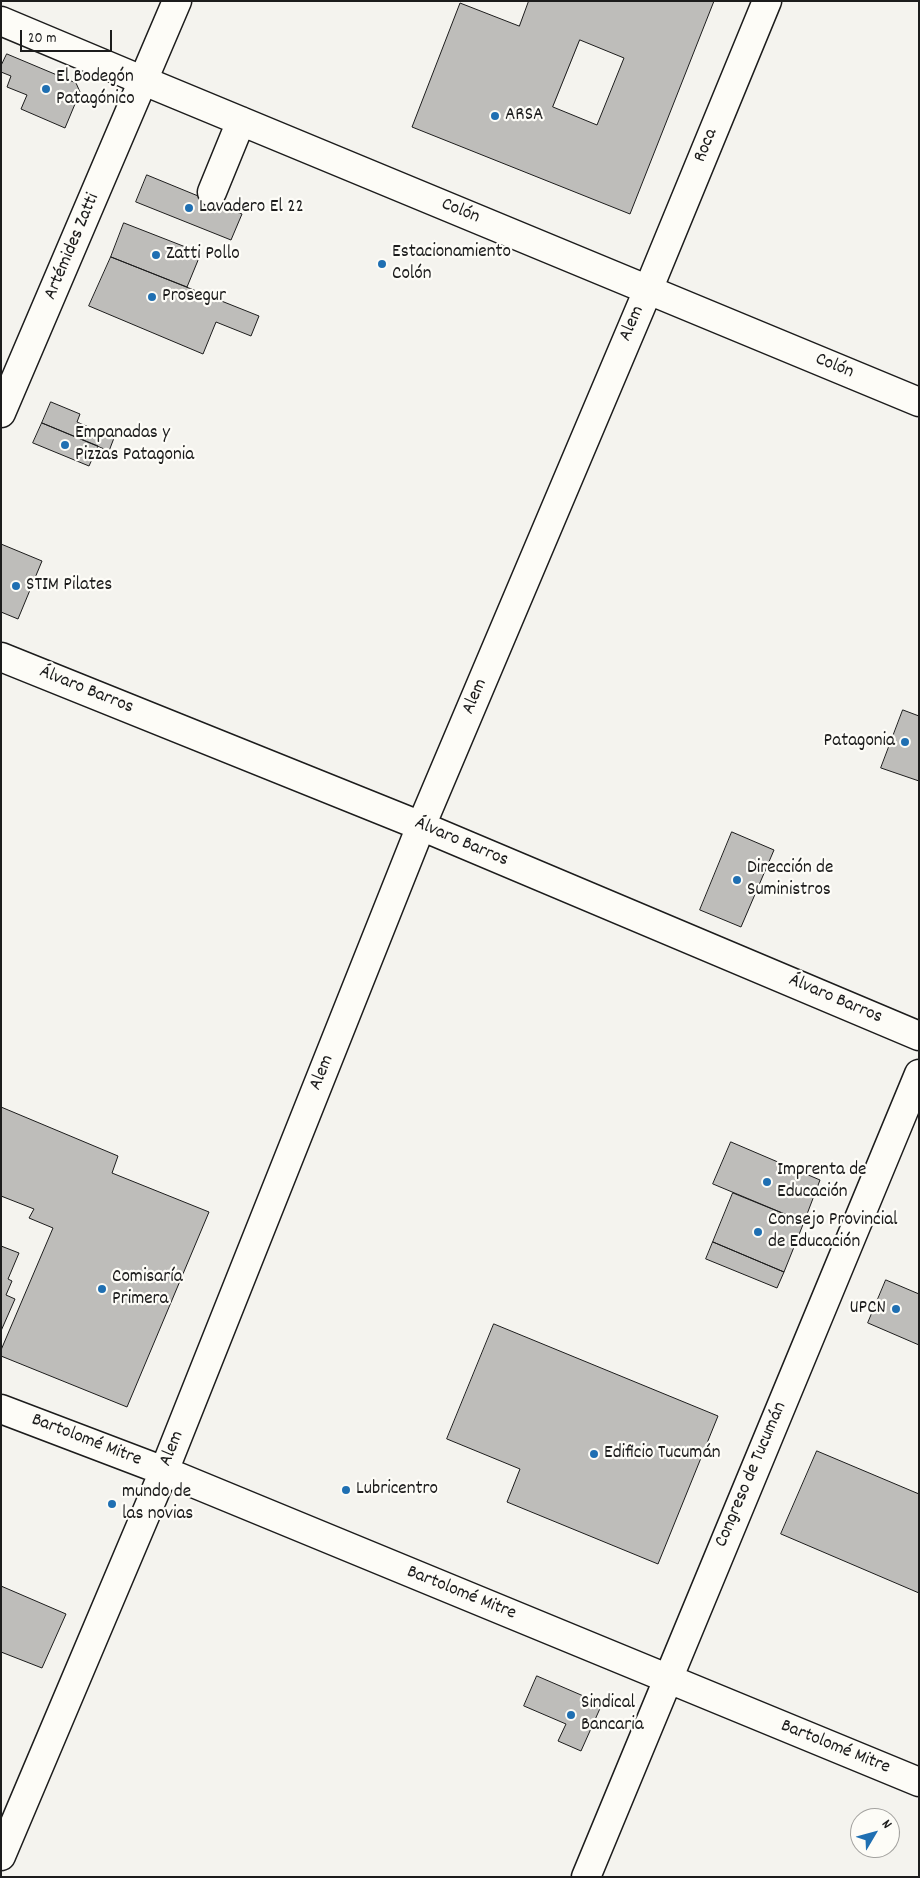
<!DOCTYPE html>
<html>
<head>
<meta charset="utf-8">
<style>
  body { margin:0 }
  #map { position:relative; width:920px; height:1878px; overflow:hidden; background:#f4f3ee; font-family:Dekko,sans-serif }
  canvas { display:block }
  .frame { position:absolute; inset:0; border:2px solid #1c1c1c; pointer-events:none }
  .north { position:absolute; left:850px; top:1808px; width:50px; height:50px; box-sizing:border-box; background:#fdfcf7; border:1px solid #a3a29f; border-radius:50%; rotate:53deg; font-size:14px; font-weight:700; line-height:20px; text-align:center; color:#1c1c1c }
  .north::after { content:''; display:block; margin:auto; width:18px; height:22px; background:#1f6fb2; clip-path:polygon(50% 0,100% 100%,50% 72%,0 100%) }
  .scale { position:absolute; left:20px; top:30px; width:92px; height:22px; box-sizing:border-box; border:2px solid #1c1c1c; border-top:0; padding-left:6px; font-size:15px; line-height:18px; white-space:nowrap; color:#1c1c1c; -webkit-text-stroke:4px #fdfcf7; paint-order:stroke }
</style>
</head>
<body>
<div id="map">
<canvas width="920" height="1878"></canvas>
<div class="frame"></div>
<div class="north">N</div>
<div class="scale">20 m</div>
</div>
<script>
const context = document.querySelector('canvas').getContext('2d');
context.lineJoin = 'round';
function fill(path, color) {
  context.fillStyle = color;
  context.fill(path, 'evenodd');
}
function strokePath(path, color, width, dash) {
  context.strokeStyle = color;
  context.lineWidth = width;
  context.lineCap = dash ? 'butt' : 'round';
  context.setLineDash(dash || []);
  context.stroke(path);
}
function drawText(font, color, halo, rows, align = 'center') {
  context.font = font + ' Dekko,sans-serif';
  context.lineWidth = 4.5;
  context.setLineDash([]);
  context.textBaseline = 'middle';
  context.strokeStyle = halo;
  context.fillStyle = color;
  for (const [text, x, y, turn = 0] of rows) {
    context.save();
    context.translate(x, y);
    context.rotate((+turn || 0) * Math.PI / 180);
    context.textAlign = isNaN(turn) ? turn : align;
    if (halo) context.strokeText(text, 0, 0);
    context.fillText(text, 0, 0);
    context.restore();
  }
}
const building = new Path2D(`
  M 529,1 L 714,1 L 630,214 L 412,127 L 460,3 L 519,26 ZM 580,40 L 624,58 L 597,125 L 553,107 Z
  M 7,54 L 76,83 L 80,92 L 65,128 L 21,109 L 27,95 L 7,87 L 11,76 L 1,72 L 1,66 Z
  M 147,175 L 242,214 L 231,240 L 136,202 Z
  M 124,223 L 201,253 L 187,287 L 111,257 Z
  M 111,257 L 259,316 L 251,336 L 216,322 L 203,354 L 89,306 Z
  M 51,402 L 80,414 L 77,422 L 114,438 L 109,451 L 42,423 Z
  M 42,423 L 98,446 L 89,466 L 33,443 Z
  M 1,544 L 42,561 L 18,619 L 1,612 Z
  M 903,710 L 919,716 L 919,781 L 881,768 Z
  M 732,832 L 774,850 L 741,927 L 700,910 Z
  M 1,1107 L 118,1156 L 112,1173 L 209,1212 L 127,1407 L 1,1356 L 1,1350 L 53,1228 L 29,1218 L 34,1209 L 1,1196 Z
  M 731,1142 L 820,1180 L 804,1222 L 713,1184 Z
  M 733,1193 L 804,1222 L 784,1272 L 713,1242 Z
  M 713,1242 L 784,1272 L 777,1288 L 706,1259 Z
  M 1,1246 L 19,1253 L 8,1279 L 12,1281 L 6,1295 L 15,1299 L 1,1331 Z
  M 886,1280 L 919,1294 L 919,1345 L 868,1323 Z
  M 494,1324 L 718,1416 L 658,1564 L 507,1502 L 520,1469 L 447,1439 Z
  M 817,1451 L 919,1494 L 919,1593 L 781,1534 Z
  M 1,1586 L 66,1614 L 42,1668 L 1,1652 Z
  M 537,1676 L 602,1704 L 581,1751 L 558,1741 L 566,1724 L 524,1706 Z`);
fill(building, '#bebdba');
strokePath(building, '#1c1c1c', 1);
const minor = new Path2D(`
  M 1,21 L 144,81 L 919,402
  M 212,192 L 241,121
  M 1,657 L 421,826 L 919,1036
  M 1,1409 L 164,1471 L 919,1782
  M 1,1856 L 164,1471 L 421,826 L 648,290 L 767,1
  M 586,1877 L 919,1074`);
const major = new Path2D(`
  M 1,413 L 177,1`);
strokePath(minor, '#1c1c1c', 31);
strokePath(major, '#1c1c1c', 31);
strokePath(minor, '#fdfcf7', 28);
strokePath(major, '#fdfcf7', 28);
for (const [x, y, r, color] of [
  [46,89,5,"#1f6fb2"],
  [495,116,5,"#1f6fb2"],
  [189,208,5,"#1f6fb2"],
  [156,255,5,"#1f6fb2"],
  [382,264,5,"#1f6fb2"],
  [152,297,5,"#1f6fb2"],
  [65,445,5,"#1f6fb2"],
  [16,586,5,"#1f6fb2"],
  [905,742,5,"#1f6fb2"],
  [737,880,5,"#1f6fb2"],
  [767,1182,5,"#1f6fb2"],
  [758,1232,5,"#1f6fb2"],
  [102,1289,5,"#1f6fb2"],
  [896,1309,5,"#1f6fb2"],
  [594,1454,5,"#1f6fb2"],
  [346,1490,5,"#1f6fb2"],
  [112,1504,5,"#1f6fb2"],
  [571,1715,5,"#1f6fb2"]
]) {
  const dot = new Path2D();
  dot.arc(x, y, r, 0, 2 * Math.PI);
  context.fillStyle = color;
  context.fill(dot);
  strokePath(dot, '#fdfcf7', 2);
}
drawText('19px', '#1c1c1c', '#fdfcf7', [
  ["El Bodegón",56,78],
  ["Patagónico",56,100],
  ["ARSA",505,116],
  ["Lavadero El 22",199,208],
  ["Estacionamiento",392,253],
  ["Colón",392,275],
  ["Zatti Pollo",166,255],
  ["Prosegur",162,297],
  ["Empanadas y",75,434],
  ["Pizzas Patagonia",75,456],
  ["STIM Pilates",26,586],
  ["Patagonia",895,742,"right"],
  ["Dirección de",747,869],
  ["Suministros",747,891],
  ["Imprenta de",777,1171],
  ["Educación",777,1193],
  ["Consejo Provincial",768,1221],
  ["de Educación",768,1243],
  ["Comisaría",112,1278],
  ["Primera",112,1300],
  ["UPCN",886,1309,"right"],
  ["Edificio Tucumán",604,1454],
  ["Lubricentro",356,1490],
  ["mundo de",122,1493],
  ["las novias",122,1515],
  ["Sindical",581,1704],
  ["Bancaria",581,1726]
], 'left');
drawText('19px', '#1c1c1c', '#fdfcf7', [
  ["Roca",707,146,-68],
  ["Colón",460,212,22],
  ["Artémides Zatti",73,247,-67],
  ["Alem",633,324,-67],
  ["Colón",834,367,22],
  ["Álvaro Barros",86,691,22],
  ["Alem",476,697,-67],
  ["Álvaro Barros",461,843,23],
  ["Álvaro Barros",835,1000,23],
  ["Alem",323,1073,-68],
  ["Bartolomé Mitre",86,1441,21],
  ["Alem",173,1449,-68],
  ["Congreso de Tucumán",752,1475,-67],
  ["Bartolomé Mitre",461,1594,22],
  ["Bartolomé Mitre",835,1748,22]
]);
</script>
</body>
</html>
